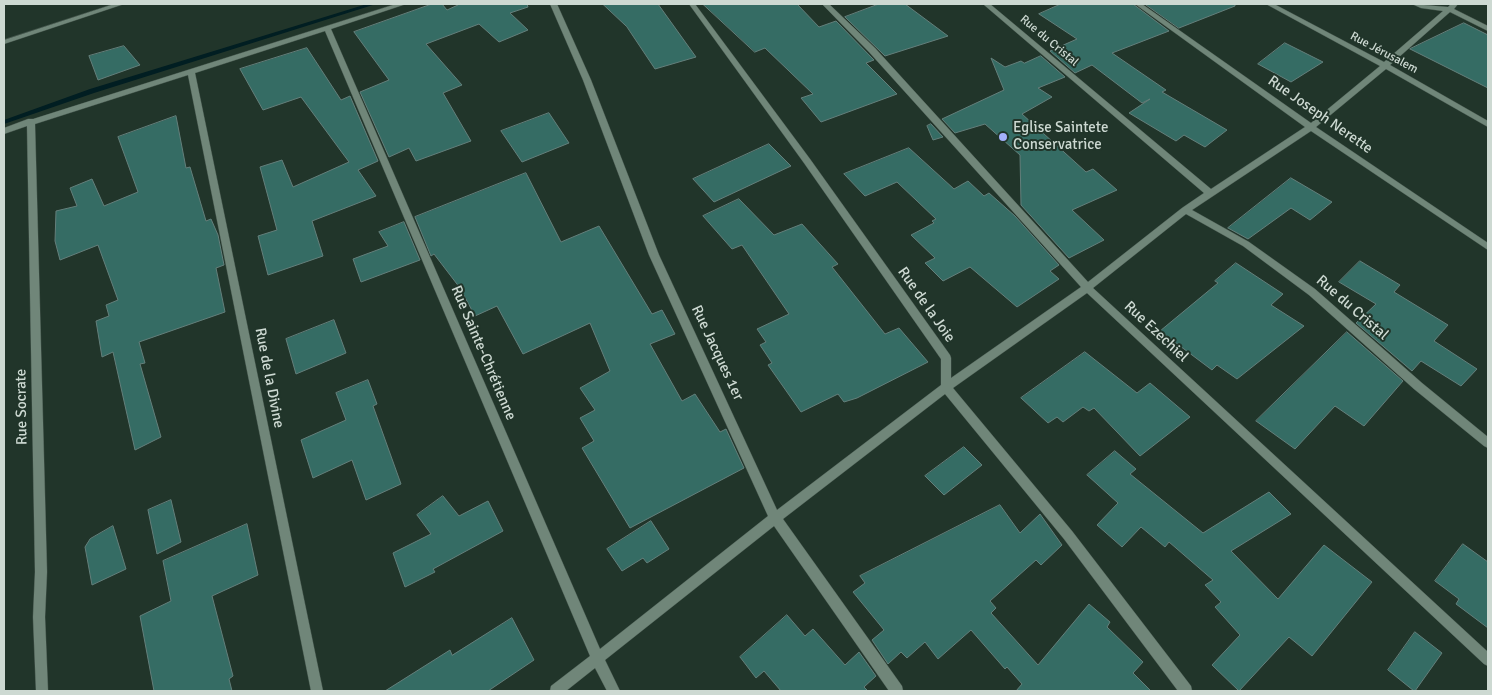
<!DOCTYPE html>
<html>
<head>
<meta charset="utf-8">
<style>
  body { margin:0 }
  #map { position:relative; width:1492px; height:695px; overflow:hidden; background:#21352a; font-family:Signika,sans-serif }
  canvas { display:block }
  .frame { position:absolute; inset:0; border:5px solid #cdd9d2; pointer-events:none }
</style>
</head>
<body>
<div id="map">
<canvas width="1492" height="695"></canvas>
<div class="frame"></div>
</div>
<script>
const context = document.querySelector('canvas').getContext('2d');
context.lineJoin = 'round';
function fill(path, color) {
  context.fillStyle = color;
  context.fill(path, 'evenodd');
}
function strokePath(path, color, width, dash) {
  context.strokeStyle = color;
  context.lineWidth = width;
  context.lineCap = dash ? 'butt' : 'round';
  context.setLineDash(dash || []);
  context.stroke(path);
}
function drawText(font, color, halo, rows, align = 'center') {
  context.font = font + ' Signika,sans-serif';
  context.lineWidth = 4;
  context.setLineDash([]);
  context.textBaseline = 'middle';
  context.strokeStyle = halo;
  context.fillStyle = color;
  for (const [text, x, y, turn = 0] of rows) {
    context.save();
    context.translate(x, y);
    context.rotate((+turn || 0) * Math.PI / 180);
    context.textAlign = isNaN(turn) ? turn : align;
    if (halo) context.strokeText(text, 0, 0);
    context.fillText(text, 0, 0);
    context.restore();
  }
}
fill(new Path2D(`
  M 367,4 L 376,4 L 94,93 L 4,124 L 4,120 L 90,89 Z`), '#011e22');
const building = new Path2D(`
  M 432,4 L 442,4 L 447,10 L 458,5 L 457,4 L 527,4 L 528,7 L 510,13 L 528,30 L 499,42 L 479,24 L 426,44 L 462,85 L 443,93 L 471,141 L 416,161 L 409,148 L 389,157 L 360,92 L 389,80 L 354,32 Z
  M 603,4 L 658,4 L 696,57 L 655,69 L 627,27 Z
  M 703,4 L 797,4 L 819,27 L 836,21 L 874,60 L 866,63 L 897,94 L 821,122 L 801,98 L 813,94 L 765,48 L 755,52 Z
  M 879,4 L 905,4 L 948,36 L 885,56 L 845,17 Z
  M 1061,4 L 1133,4 L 1169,31 L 1112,53 L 1166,90 L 1162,92 L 1227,130 L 1205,147 L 1184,135 L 1176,141 L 1129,113 L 1150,99 L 1142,103 L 1092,65 L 1075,73 L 1050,51 L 1077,39 L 1039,14 Z
  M 1145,4 L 1235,4 L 1235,6 L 1179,28 Z
  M 1464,23 L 1488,35 L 1488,88 L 1410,49 Z
  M 1285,43 L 1323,62 L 1291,82 L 1258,64 Z
  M 124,46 L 140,65 L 98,80 L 89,56 Z
  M 307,48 L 341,100 L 350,96 L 378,161 L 358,170 L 376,196 L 312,221 L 323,256 L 268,275 L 258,236 L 277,230 L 260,167 L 282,160 L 293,187 L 349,162 L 301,97 L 263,110 L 240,69 Z
  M 1041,56 L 1065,77 L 1038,88 L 1052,97 L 1022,114 L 1086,172 L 1093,169 L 1117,190 L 1072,210 L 1104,240 L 1069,258 L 1021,205 L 1020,155 L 985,124 L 955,133 L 942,119 L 1004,90 L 991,58 L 1005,67 L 1021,61 L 1024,63 Z
  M 549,113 L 569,143 L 522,162 L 501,131 Z
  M 176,116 L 186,168 L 190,167 L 206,221 L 211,219 L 218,235 L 224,265 L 216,268 L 225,312 L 139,342 L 145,363 L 140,364 L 161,437 L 135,450 L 113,352 L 102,357 L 96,321 L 109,316 L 106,305 L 118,300 L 98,245 L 60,260 L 55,241 L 56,211 L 77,206 L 70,188 L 92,179 L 104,206 L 138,192 L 118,137 Z
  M 931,124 L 943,137 L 933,140 L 927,126 Z
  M 769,144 L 791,166 L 714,202 L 693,179 Z
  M 909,148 L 954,189 L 968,181 L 984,196 L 989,193 L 1015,216 L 1059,265 L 1050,271 L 1059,279 L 1017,307 L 970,267 L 943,281 L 925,263 L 935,258 L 911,235 L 934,223 L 932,221 L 936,219 L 897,182 L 865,196 L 844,174 Z
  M 526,173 L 561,242 L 599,226 L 652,314 L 662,310 L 675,334 L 650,344 L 682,401 L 695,394 L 720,432 L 726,429 L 744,468 L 630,528 L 582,448 L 594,441 L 580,418 L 595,410 L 580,388 L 610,371 L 590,323 L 523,354 L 497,306 L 475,316 L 460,288 L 434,254 L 431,256 L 415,217 Z
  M 1291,178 L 1332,202 L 1310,220 L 1291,208 L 1248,239 L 1228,228 Z
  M 739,199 L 774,235 L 802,224 L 838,264 L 832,267 L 885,334 L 899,328 L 928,362 L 857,398 L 844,402 L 838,394 L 801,412 L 768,365 L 772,363 L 760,345 L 766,342 L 757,329 L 789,314 L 742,245 L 732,249 L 703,216 Z
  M 404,222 L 420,260 L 361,282 L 353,259 L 388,246 L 379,232 Z
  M 1360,261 L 1400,285 L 1394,292 L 1448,325 L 1434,341 L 1477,369 L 1461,386 L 1421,361 L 1412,371 L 1356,323 L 1376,304 L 1339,282 Z
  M 1236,263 L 1283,294 L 1271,305 L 1304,326 L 1237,379 L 1217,365 L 1212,370 L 1160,331 L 1218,283 L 1215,281 Z
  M 334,320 L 346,353 L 296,374 L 286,339 Z
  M 1347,332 L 1403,381 L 1364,426 L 1335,406 L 1295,449 L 1256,421 Z
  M 1085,352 L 1137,393 L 1150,383 L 1190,417 L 1140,456 L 1094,408 L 1089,411 L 1083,407 L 1063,422 L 1057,417 L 1048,423 L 1021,398 Z
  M 368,380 L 377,404 L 373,406 L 401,484 L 366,500 L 352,460 L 313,478 L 301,440 L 346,420 L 336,393 Z
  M 964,447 L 982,465 L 944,495 L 925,476 Z
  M 1115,451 L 1136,469 L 1130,474 L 1203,533 L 1269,492 L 1291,514 L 1231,551 L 1278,599 L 1324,545 L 1372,582 L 1312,656 L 1289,637 L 1239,691 L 1212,665 L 1240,635 L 1215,607 L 1221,602 L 1205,585 L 1213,580 L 1169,542 L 1165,547 L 1141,527 L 1122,547 L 1097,525 L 1118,503 L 1087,475 Z
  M 443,496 L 459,516 L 488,501 L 503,531 L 433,569 L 435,572 L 405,587 L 393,553 L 431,534 L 417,515 Z
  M 171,500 L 181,542 L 157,554 L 148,510 Z
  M 1000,505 L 1020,533 L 1040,514 L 1062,545 L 1041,565 L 1036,560 L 990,601 L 996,608 L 991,613 L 1038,665 L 1089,604 L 1110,622 L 1107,627 L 1143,662 L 1133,673 L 1151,691 L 1016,691 L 1022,684 L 1007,667 L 1005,669 L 971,630 L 938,659 L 925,642 L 907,658 L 901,652 L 888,664 L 872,640 L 884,630 L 853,592 L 865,583 L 860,576 Z
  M 651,521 L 669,549 L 647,563 L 643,558 L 622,571 L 607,549 Z
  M 247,524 L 258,575 L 212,596 L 233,676 L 229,679 L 232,691 L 154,691 L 140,616 L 171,601 L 163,561 Z
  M 113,526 L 126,569 L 92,585 L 85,547 L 90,539 Z
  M 1463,544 L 1488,562 L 1488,628 L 1456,604 L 1459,599 L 1435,581 Z
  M 787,615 L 805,636 L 813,629 L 845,665 L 859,652 L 876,676 L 864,687 L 868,691 L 781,691 L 764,671 L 756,678 L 740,657 Z
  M 512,618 L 534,660 L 488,691 L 385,691 L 450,650 L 452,655 Z
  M 1415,632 L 1442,653 L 1415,691 L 1414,691 L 1388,670 Z`);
fill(building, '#356c64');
strokePath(building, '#647f7b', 1);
const minor = new Path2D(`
  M 114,4 L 124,4 L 4,44 L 4,40 Z
  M 396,4 L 406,4 L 331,29 L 600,649 L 768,516 L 649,255 L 583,80 L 550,4 L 557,4 L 591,80 L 659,255 L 777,510 L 941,385 L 941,359 L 804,163 L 689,4 L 695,4 L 810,159 L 950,355 L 951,358 L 951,378 L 1081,287 L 869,52 L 822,4 L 829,4 L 875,48 L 1088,282 L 1182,208 L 1204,193 L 983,4 L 990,4 L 1211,189 L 1305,127 L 1135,4 L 1142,4 L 1311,123 L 1380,66 L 1266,4 L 1274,4 L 1384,62 L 1443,11 L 1421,8 L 1412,4 L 1448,7 L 1451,4 L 1458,4 L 1454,9 L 1488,26 L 1488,31 L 1450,12 L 1390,65 L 1488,121 L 1488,127 L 1386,69 L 1316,127 L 1488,243 L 1488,250 L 1311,131 L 1192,210 L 1249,242 L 1315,289 L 1422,383 L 1488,437 L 1488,448 L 1484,446 L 1414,389 L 1309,295 L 1243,246 L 1186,214 L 1093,288 L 1488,652 L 1488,666 L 1484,664 L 1087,293 L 953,388 L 1072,531 L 1191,686 L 1192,691 L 1178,691 L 1064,539 L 945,394 L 783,519 L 902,686 L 903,691 L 889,691 L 774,526 L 605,660 L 620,691 L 607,691 L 595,668 L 566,691 L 550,691 L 551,686 L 590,656 L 325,31 L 195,73 L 323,691 L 311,691 L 188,75 L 35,124 L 47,572 L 45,617 L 48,691 L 36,691 L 33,617 L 35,572 L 27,126 L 4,134 L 4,128 L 28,119 L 33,119 Z`);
strokePath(minor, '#405148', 1);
fill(minor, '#708679');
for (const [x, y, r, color] of [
  [1003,137,5,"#a5b1fc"]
]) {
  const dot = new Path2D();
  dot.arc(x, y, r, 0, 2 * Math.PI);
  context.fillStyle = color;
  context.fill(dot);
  strokePath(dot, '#21352a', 2);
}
drawText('12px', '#cdd9d2', '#21352a', [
  ["Rue du Cristal",1049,41,40],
  ["Rue Jérusalem",1384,53,28]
]);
drawText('15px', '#cdd9d2', '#21352a', [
  ["Rue Joseph Nerette",1320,115,35],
  ["Rue de la Joie",926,305,55],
  ["Rue du Cristal",1352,308,41],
  ["Rue Ezechiel",1156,332,43],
  ["Rue Sainte-Chrétienne",483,353,67],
  ["Rue Jacques 1er",717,353,65],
  ["Rue de la Divine",269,378,79],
  ["Rue Socrate",22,407,-91]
]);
drawText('15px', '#cdd9d2', '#21352a', [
  ["Eglise Saintete",1013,128],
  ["Conservatrice",1013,145]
], 'left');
</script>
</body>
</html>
